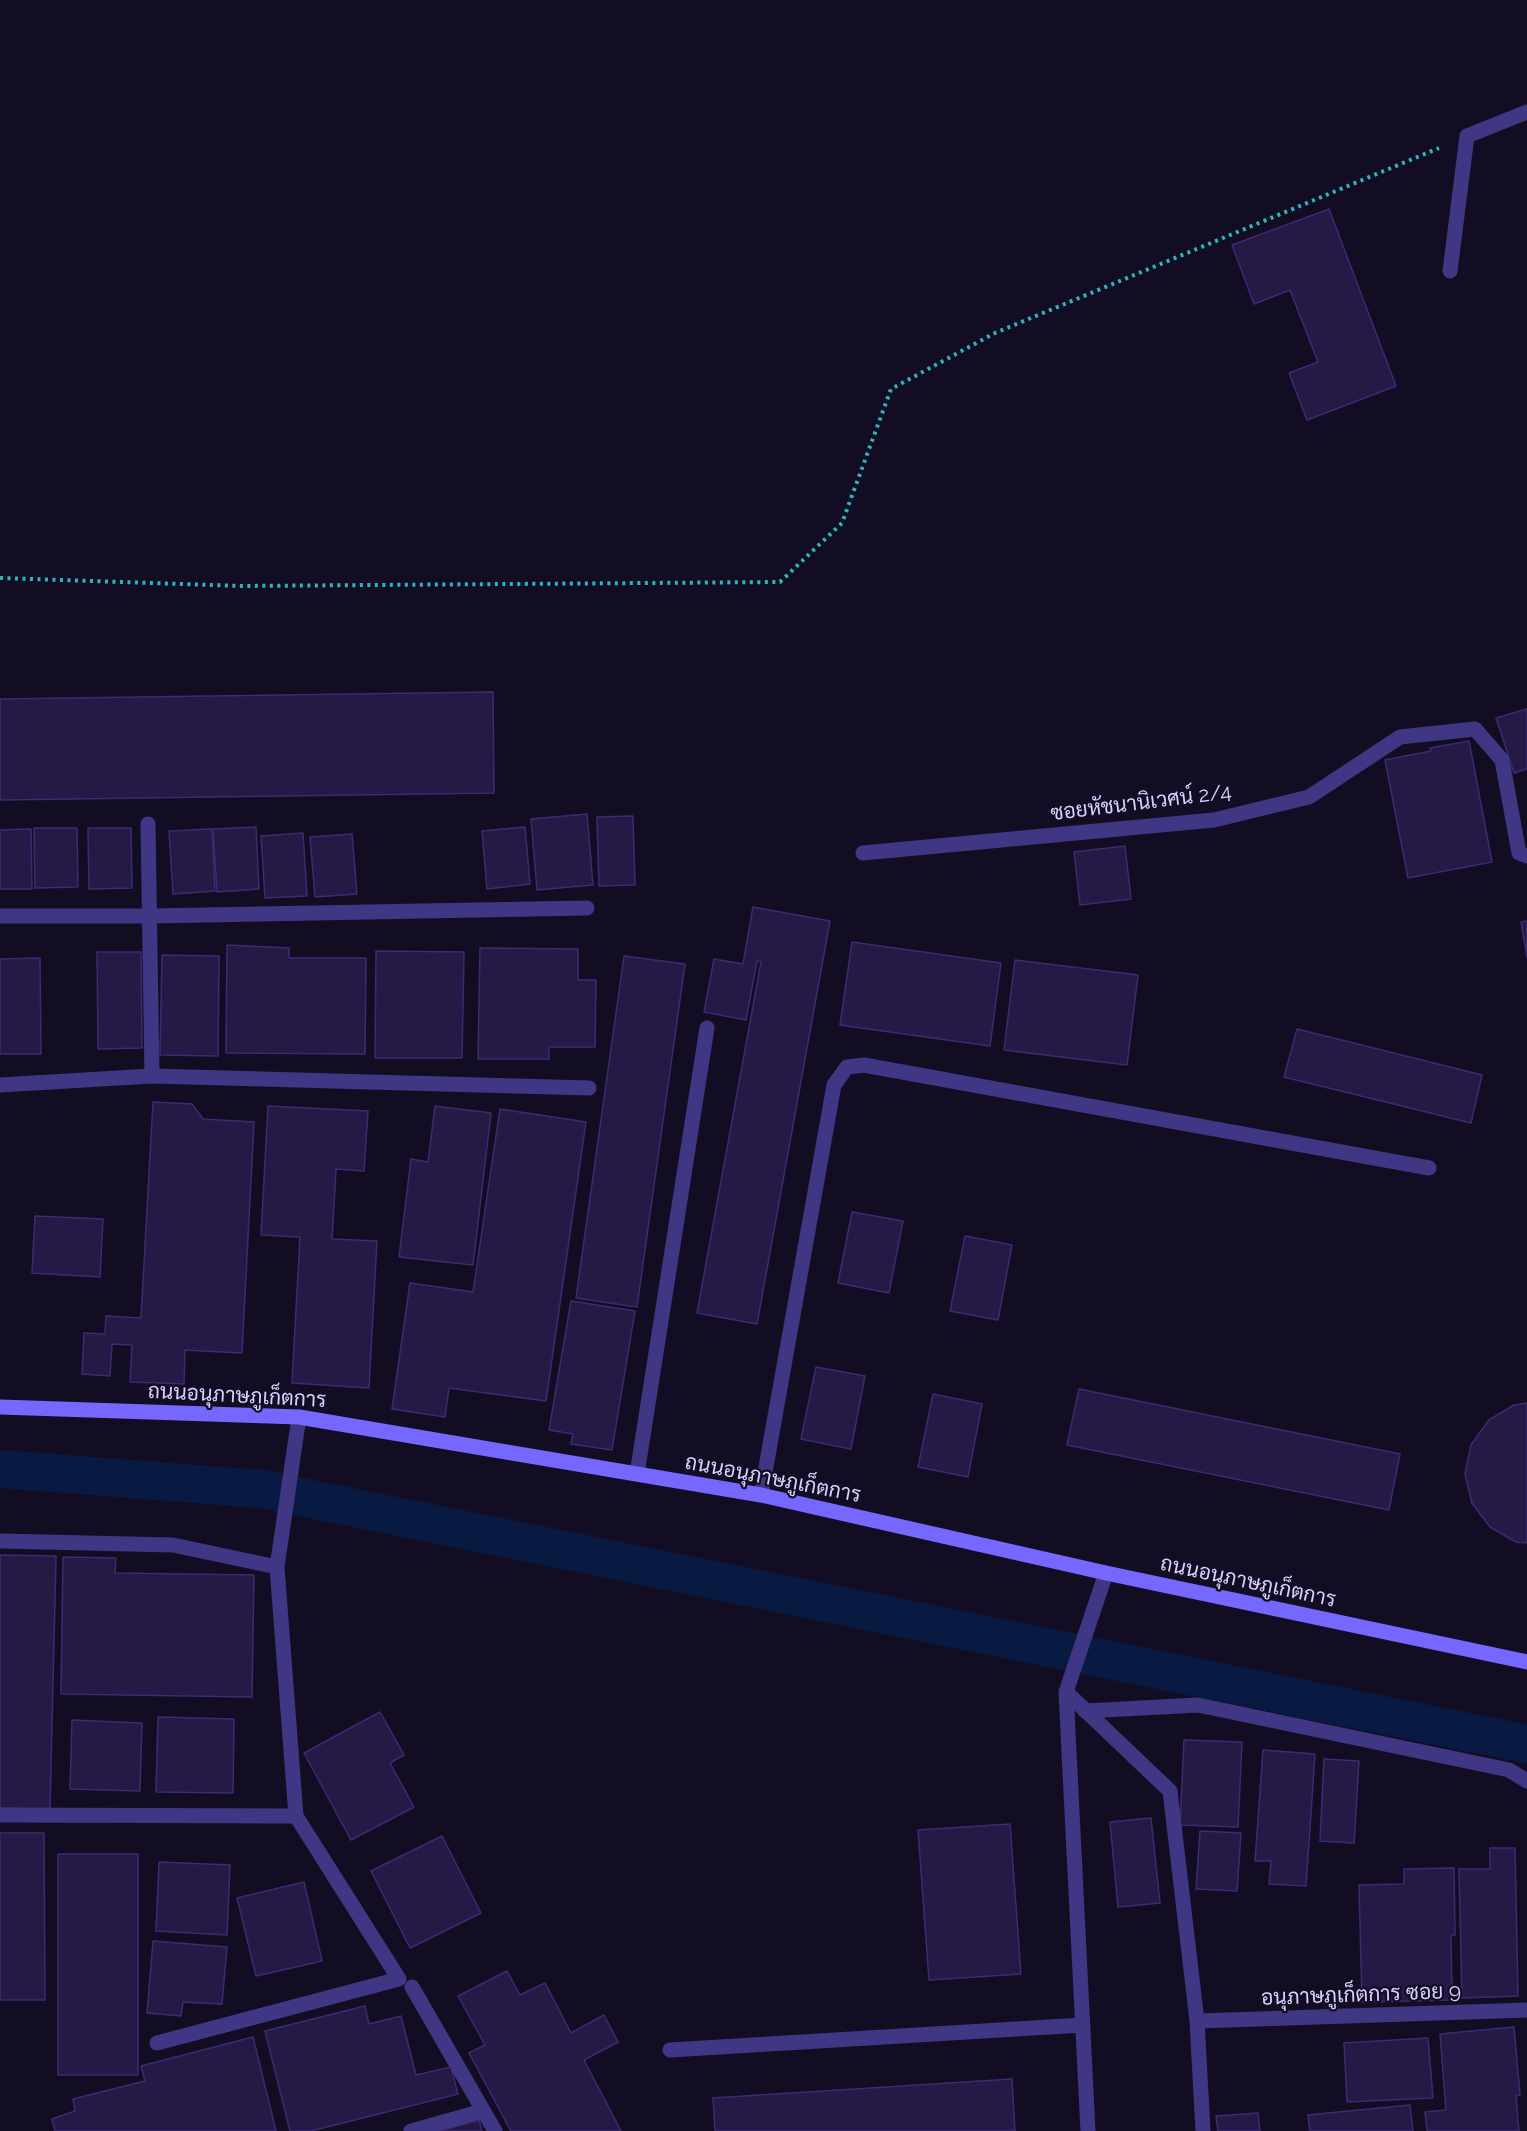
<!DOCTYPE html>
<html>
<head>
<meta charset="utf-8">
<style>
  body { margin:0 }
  canvas { display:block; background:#130d24 }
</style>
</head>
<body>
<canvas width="1527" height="2131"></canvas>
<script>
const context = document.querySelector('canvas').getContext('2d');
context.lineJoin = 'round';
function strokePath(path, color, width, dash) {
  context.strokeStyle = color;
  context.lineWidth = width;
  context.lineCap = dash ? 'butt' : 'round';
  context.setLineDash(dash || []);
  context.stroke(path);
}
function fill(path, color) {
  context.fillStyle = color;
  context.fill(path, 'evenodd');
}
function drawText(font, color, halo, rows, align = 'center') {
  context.font = font + ' Raleway,Sarabun,sans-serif';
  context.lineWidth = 4.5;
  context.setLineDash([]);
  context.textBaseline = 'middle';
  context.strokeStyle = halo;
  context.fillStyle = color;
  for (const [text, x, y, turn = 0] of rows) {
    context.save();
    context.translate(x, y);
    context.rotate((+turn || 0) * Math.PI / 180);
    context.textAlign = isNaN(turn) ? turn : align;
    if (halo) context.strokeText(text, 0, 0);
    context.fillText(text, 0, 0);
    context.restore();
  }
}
strokePath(new Path2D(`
  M 0,1469 L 261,1489 L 1527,1744`), '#081942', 38);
const building = new Path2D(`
  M 1329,209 L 1396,386 L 1307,420 L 1289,373 L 1318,362 L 1290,290 L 1254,304 L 1232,245 Z
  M 493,692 L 494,793 L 0,800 L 0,699 Z
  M 1527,709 L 1527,769 L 1514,773 L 1496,718 Z
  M 1469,741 L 1492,862 L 1408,878 L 1385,760 L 1431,751 L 1430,748 Z
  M 587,814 L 593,885 L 537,890 L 531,819 Z
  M 633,816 L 635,885 L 599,886 L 597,817 Z
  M 256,827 L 259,889 L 217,892 L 213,829 Z
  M 525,827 L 530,884 L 487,889 L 482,831 Z
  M 34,828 L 77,828 L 78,887 L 35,888 Z
  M 88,828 L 131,828 L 132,888 L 89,889 Z
  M 31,829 L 32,889 L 0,889 L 0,830 Z
  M 212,829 L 215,891 L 173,894 L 169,831 Z
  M 303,833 L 307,896 L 265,898 L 261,836 Z
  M 352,834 L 357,894 L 315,897 L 310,837 Z
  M 1125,846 L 1131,899 L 1080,905 L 1074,852 Z
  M 753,907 L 830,921 L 757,1324 L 697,1313 L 761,962 L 757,961 L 746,1020 L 704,1012 L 714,959 L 743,964 Z
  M 1527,921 L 1527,957 L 1521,922 Z
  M 852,942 L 1001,963 L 990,1046 L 840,1025 Z
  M 227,945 L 289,948 L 289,958 L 366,958 L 365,1054 L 226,1053 Z
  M 480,948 L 578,949 L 578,980 L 596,980 L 595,1047 L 549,1047 L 549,1059 L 478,1059 Z
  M 376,951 L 464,952 L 462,1058 L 375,1058 Z
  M 97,952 L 141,952 L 142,1048 L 98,1049 Z
  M 162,955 L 219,956 L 218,1056 L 160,1055 Z
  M 624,956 L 685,964 L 637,1307 L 576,1298 Z
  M 40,958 L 41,1054 L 0,1054 L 0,959 Z
  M 1015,960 L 1138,975 L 1127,1065 L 1004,1050 Z
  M 1297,1029 L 1482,1075 L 1471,1123 L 1284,1077 Z
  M 153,1102 L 192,1104 L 203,1119 L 254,1122 L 242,1353 L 185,1350 L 184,1384 L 130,1382 L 132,1345 L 112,1344 L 110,1376 L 82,1374 L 84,1333 L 105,1334 L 106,1316 L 141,1318 Z
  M 268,1106 L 368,1111 L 364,1171 L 336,1169 L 332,1239 L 377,1241 L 369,1388 L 292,1383 L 300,1237 L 261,1235 Z
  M 435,1106 L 491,1113 L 473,1265 L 399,1257 L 411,1159 L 428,1162 Z
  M 500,1109 L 586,1122 L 546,1401 L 449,1388 L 445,1417 L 392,1409 L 410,1283 L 473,1292 Z
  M 852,1212 L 903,1221 L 889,1293 L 838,1283 Z
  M 35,1216 L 103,1219 L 100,1277 L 32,1273 Z
  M 965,1236 L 1012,1245 L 998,1320 L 950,1311 Z
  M 571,1301 L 635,1311 L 612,1450 L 571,1444 L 573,1434 L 549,1430 Z
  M 816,1367 L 865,1376 L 851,1449 L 801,1439 Z
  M 1079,1389 L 1400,1454 L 1389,1510 L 1067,1445 Z
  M 933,1394 L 982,1404 L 968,1477 L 918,1467 Z
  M 1527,1403 L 1527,1543 L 1516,1542 L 1490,1527 L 1472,1503 L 1465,1474 L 1471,1445 L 1489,1420 L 1514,1405 Z
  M 0,1555 L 56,1556 L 50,1809 L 0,1808 Z
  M 63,1557 L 116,1558 L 115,1573 L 254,1575 L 252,1697 L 61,1694 Z
  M 380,1712 L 404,1755 L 390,1763 L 414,1807 L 351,1840 L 304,1753 Z
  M 158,1717 L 234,1719 L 233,1793 L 156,1792 Z
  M 72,1720 L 142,1723 L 140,1791 L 70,1789 Z
  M 1184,1740 L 1242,1742 L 1238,1827 L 1180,1825 Z
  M 1263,1750 L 1315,1754 L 1306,1886 L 1269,1884 L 1271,1861 L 1255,1861 Z
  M 1324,1759 L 1359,1761 L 1354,1843 L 1320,1841 Z
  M 1151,1818 L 1160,1903 L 1118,1907 L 1110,1822 Z
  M 1010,1824 L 1021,1974 L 929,1980 L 918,1830 Z
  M 1200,1831 L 1241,1833 L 1237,1891 L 1196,1889 Z
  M 0,1833 L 44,1833 L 45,2000 L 0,2000 Z
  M 442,1836 L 481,1913 L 410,1948 L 371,1871 Z
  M 1490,1848 L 1515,1848 L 1518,1996 L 1462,1998 L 1459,1869 L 1490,1869 Z
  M 58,1854 L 138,1854 L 138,2075 L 58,2075 Z
  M 159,1862 L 230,1865 L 227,1935 L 156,1931 Z
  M 1454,1868 L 1455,1935 L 1451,1935 L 1452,2000 L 1362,2002 L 1359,1885 L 1404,1884 L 1404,1869 Z
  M 304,1882 L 322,1961 L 256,1976 L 237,1898 Z
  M 153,1941 L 227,1947 L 222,2004 L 183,2002 L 181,2016 L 147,2013 Z
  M 507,1971 L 520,1995 L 545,1983 L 571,2033 L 604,2015 L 618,2042 L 584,2060 L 621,2131 L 511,2131 L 469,2053 L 485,2045 L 458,1996 Z
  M 365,2006 L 369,2024 L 401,2016 L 416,2075 L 451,2067 L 458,2094 L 311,2131 L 290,2131 L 265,2031 Z
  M 1514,2027 L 1520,2095 L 1516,2096 L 1519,2131 L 1427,2131 L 1425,2112 L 1446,2110 L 1440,2034 Z
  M 253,2037 L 276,2131 L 55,2131 L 52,2119 L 75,2111 L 73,2099 L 145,2081 L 141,2066 Z
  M 1428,2038 L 1433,2098 L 1347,2102 L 1344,2043 Z
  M 1012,2079 L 1015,2131 L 715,2131 L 713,2098 Z
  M 1410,2105 L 1413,2131 L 1310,2131 L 1308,2115 Z
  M 1258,2113 L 1260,2131 L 1218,2131 L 1216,2116 Z
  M 479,2120 L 482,2131 L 439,2131 Z`);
fill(building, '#251945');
strokePath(building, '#3d2a72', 1.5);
strokePath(new Path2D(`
  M 0,578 L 241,586 L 780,582 L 842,523 L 891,389 L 995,333 L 1439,148`), '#2ab7b9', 4, [3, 4.5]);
strokePath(new Path2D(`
  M 1085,1711 L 1198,1705 L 1509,1770 L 1527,1781`), '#3f3684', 15);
strokePath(new Path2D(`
  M 1450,271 L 1467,136 L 1527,112
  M 148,824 L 152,1076
  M 863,853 L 1214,820 L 1309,797 L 1400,737 L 1475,729 L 1502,760 L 1519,853 L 1527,856
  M 0,916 L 150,916 L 587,908
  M 0,1085 L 152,1076 L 589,1088
  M 637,1474 L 707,1028
  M 761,1495 L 834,1085 L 847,1067 L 864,1065 L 1429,1168
  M 0,1541 L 173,1545 L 277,1567
  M 1066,1692 L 1170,1791 L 1197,2021 L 1203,2131
  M 0,1815 L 296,1816
  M 412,1987 L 495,2131
  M 1197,2021 L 1527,2010
  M 157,2043 L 399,1979 L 296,1816 L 277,1567 L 299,1417
  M 670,2050 L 1082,2025
  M 411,2131 L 483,2111
  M 1088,2131 L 1066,1692 L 1106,1573`), '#3f3684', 15);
strokePath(new Path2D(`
  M 0,1407 L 299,1417 L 761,1495 L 1106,1573 L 1527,1662`), '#7667ff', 15);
drawText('21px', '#d9d0ff', '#130d24', [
  ["ซอยหัชนานิเวศน์ 2/4",1141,803,-7],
  ["ถนนอนุภาษภูเก็ตการ",237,1396,3],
  ["ถนนอนุภาษภูเก็ตการ",773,1479,11],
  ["ถนนอนุภาษภูเก็ตการ",1248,1582,12],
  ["อนุภาษภูเก็ตการ ซอย 9",1361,1995,-2]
]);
</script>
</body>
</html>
